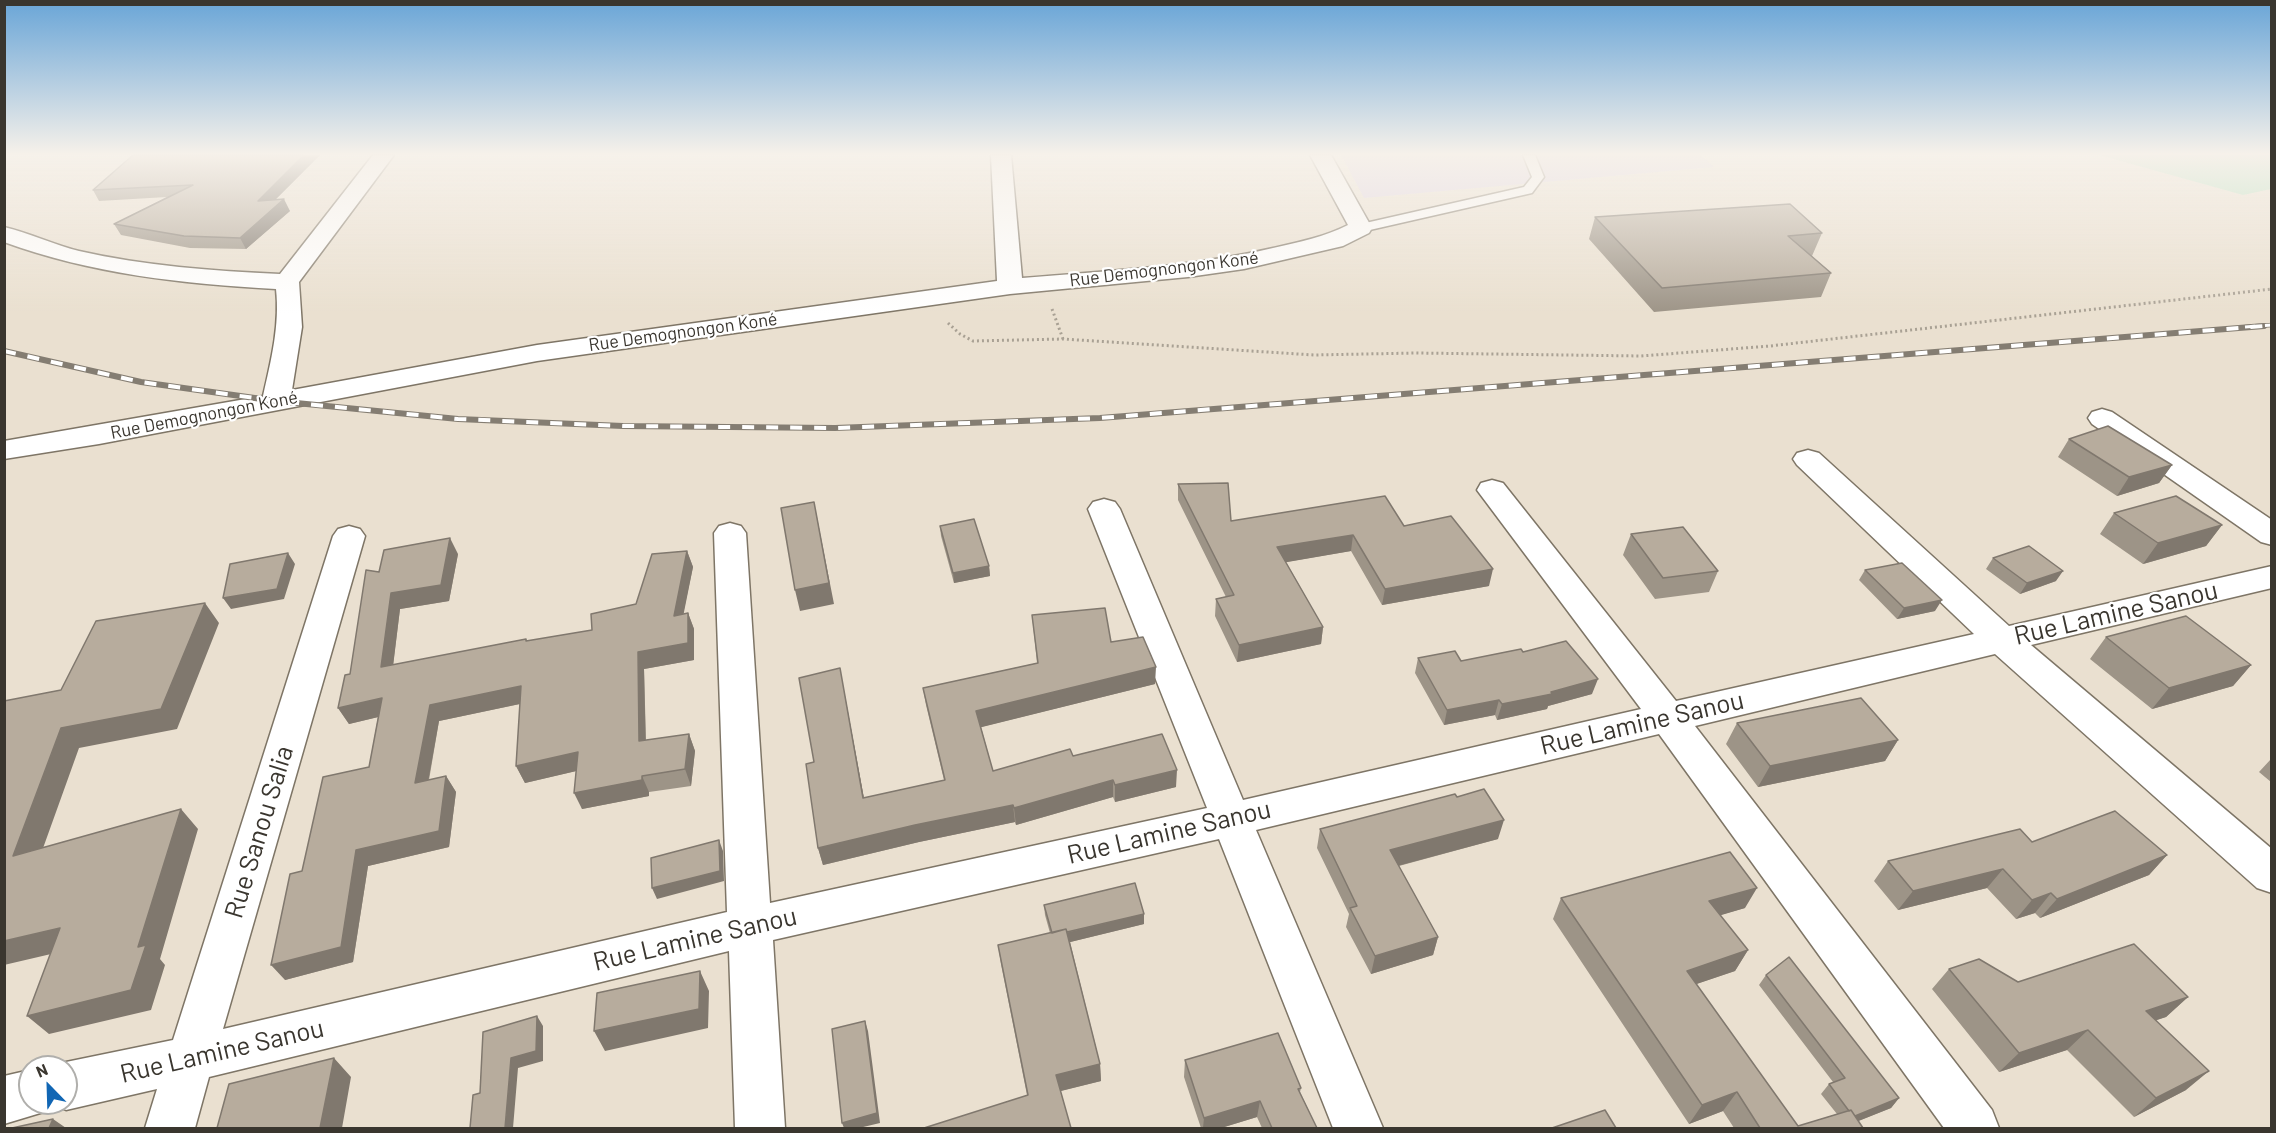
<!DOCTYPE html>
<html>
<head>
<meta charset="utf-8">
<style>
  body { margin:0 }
  #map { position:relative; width:2276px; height:1133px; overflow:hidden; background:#eae0d0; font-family:Barlow,sans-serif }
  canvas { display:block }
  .frame { position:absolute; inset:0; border:6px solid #3a362f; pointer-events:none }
  .north { position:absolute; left:18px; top:1055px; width:60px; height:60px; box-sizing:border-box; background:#fff; border:2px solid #b0afac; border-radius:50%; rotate:337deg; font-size:16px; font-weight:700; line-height:24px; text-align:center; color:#3a362f }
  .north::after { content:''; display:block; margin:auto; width:21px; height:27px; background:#1166b4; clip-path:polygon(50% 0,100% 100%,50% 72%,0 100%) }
</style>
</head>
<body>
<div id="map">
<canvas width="2276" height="1133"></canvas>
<div class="frame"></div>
<div class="north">N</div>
</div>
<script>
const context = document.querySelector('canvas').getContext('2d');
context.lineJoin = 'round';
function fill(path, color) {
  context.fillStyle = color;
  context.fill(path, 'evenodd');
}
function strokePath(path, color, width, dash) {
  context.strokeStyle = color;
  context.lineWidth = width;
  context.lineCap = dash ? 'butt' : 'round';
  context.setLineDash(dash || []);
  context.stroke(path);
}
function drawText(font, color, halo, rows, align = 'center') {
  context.font = font + ' Barlow,sans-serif';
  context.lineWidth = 4.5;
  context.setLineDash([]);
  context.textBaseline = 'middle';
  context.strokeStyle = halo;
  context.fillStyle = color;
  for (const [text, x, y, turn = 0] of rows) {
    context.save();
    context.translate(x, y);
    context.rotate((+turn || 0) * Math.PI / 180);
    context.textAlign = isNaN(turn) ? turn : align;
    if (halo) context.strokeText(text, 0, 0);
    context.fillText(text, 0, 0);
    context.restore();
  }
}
fill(new Path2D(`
  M 1341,155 L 1701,155 L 1714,167 L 1364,198 Z`), '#ded2e6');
fill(new Path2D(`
  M 2099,155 L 2271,155 L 2271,189 L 2243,195 Z`), '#b1e1c0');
const service = new Path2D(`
  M 1523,155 L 1535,155 L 1544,177 L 1532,193 L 1361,232 L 1355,228 L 1361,224 L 1524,187 L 1532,177 Z`);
const minor = new Path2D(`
  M 373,155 L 394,155 L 299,282 L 302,327 L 292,390 L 537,345 L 997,281 L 991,155 L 1011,155 L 1022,278 C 1106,271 1191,267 1273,248 C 1300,242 1324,237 1348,225 L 1310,155 L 1331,155 L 1372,228 L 1369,233 L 1343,246 L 1244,269 L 1188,277 L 1010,294 L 537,361 L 99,444 L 4,459 L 4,441 L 263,396 C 271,361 280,325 276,289 C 183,284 92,274 4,242 L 4,227 C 30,233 54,245 79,251 C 145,266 213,271 280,274 Z
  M 2102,409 L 2112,412 L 2272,520 L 2272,545 L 2261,542 L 2092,424 L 2088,418 L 2092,412 Z
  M 1808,450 L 1819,453 L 2009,626 L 2272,566 L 2272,588 L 2031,645 L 2272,849 L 2272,893 L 2257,888 L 1995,654 L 1695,726 L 1992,1110 L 1999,1128 L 1944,1128 L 1659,734 L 1256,830 L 1383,1128 L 1333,1128 L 1219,839 L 773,940 L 785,1128 L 735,1128 L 729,951 L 209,1077 L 195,1128 L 145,1128 L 157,1089 L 66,1110 L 50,1103 L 47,1111 L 4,1124 L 4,1076 L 30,1070 L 30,1103 L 66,1103 L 66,1067 L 54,1067 L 66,1062 L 173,1040 L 333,536 L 338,529 L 349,526 L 360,529 L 365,536 L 223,1029 L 727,912 L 714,533 L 719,526 L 730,523 L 741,526 L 746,533 L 770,903 L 1207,808 L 1088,509 L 1093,502 L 1104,499 L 1115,502 L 1120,509 L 1243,800 L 1641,709 L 1477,490 L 1481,483 L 1492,480 L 1503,483 L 1676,701 L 1974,634 L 1797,465 L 1793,459 L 1797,453 Z`);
strokePath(service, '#7e7566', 3);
strokePath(minor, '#7e7566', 3);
strokePath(new Path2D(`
  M 1052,309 L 1063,339
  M 948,323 L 960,334 L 973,341 L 1063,339 L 1314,355 L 1416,353 L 1641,356 L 1770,346 L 2272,289`), '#a9a194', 3, [2, 3]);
fill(service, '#fff');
fill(minor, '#fff');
const railFar1 = new Path2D(`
  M 2245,327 L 2272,325`);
const rail = new Path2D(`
  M 4,351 L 141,382 L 276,401 L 458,419 L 623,426 L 835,428 L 1100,418 L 2264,326`);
strokePath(railFar1, '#847d72', 4.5);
strokePath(rail, '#847d72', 6);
strokePath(railFar1, '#fff', 3, [10]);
strokePath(rail, '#fff', 4, [12]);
fill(new Path2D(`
  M 133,155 L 320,155 L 275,200 L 290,211 L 246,249 L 190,248 L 121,235 L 114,224 L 167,197 L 99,201 L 93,190 Z
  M 1595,217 L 1822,233 L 1812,256 L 1831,273 L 1821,297 L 1654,312 L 1589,239 Z
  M 2069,439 L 2172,465 L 2159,483 L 2117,496 L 2058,457 Z
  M 1178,484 L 1231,521 L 1404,526 L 1489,586 L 1382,605 L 1351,551 L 1286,562 L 1323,627 L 1321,644 L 1237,662 L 1215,616 L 1216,599 L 1226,597 L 1178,500 Z
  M 2114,513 L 2222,525 L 2206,546 L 2143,564 L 2100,534 Z
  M 940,526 L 989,566 L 990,576 L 954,583 L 941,536 Z
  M 1631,534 L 1718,571 L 1709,592 L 1655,599 L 1623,555 Z
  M 687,551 L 693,567 L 683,614 L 688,613 L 694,629 L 694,660 L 644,669 L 646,740 L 689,734 L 695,751 L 691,786 L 649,792 L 649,796 L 582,809 L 576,771 L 525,783 L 516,766 L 520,704 L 439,721 L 429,780 L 446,776 L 456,792 L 449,847 L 368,866 L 353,962 L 285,980 L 302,871 L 369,767 L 378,717 L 349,724 L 338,708 L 350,674 L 379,572 L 458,554 L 449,601 L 400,609 L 393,665 L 526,639 L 527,641 L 592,630 L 636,604 Z
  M 1993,558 L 2056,581 L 2020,594 L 1986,569 Z
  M 1865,570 L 1935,611 L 1897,619 L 1859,580 Z
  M 1032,615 L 1111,642 L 1155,684 L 981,727 L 993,771 L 1073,756 L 1176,787 L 1115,802 L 1113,797 L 1016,825 L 1015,822 L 919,842 L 823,865 L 818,848 L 814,762 L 843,685 L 864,798 L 944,780 L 926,705 L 923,688 L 1037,663 Z
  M 2106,637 L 2251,665 L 2233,686 L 2152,709 L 2090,659 Z
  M 1523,652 L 1592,694 L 1548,706 L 1547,709 L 1497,720 L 1495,715 L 1444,725 L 1415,673 L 1418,658 L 1461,661 Z
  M 1737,723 L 1898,740 L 1885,761 L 1758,787 L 1726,744 Z
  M 2271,759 L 2271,782 L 2259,772 Z
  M 1457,797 L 1498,839 L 1399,866 L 1438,937 L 1433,955 L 1371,974 L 1346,927 L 1349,914 L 1317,848 L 1320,829 Z
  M 2032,842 L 2167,855 L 2149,875 L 2040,918 L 2035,913 L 2016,919 L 1987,888 L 1898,910 L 1874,881 L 1888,861 Z
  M 1561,898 L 1745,908 L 1720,915 L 1748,950 L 1735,971 L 1696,984 L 1798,1126 L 1837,1114 L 1821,1094 L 1829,1084 L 1833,1082 L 1759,985 L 1766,975 L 1899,1098 L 1891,1108 L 1858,1121 L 1863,1128 L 1734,1128 L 1723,1111 L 1689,1124 L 1553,919 Z
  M 1044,905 L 1144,914 L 1144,924 L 1070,942 L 1100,1064 L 1101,1081 L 1060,1091 L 1027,1095 L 1001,964 L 998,945 L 1050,933 L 1045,915 Z
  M 1949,969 L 2018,982 L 2188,997 L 2166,1017 L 2156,1020 L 2186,1090 L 2134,1117 L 2067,1050 L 1999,1072 L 1932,989 Z
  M 1185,1060 L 1301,1088 L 1300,1092 L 1317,1128 L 1262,1128 L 1257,1117 L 1221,1128 L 1201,1128 L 1184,1077 Z`), '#9d9487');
fill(new Path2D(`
  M 304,155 L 320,155 L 263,212 L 258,201 Z
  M 284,199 L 290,211 L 246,249 L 240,238 Z
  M 2172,465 L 2159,483 L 2117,496 L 2129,477 Z
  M 814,502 L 834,604 L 800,611 L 795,590 Z
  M 2222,525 L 2206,546 L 2143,564 L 2158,543 Z
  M 1353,535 L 1351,551 L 1276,564 L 1277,547 Z
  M 450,538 L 458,554 L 449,601 L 400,609 L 391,683 L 381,667 L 391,593 Z
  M 687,551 L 693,567 L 680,632 L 674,616 Z
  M 288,553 L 295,564 L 284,599 L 231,609 L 223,598 Z
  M 989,566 L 990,576 L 954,583 L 953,573 Z
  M 1493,569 L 1489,586 L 1382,605 L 1385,589 Z
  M 2063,571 L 2056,581 L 2020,594 L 2027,583 Z
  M 1942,600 L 1935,611 L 1897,619 L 1904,608 Z
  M 205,603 L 219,623 L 177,729 L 79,748 L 33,876 L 13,856 L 61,728 Z
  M 688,613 L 694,629 L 694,660 L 644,669 L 646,757 L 639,741 L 638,652 Z
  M 1323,627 L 1321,644 L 1237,662 L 1239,645 Z
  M 2251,665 L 2233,686 L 2152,709 L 2169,688 Z
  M 1156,667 L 1155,684 L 978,728 L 976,711 Z
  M 840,668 L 843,685 L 867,815 L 863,798 Z
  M 1598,679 L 1592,694 L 1548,706 L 1547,709 L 1497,720 L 1502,704 Z
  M 521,686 L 529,702 L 439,721 L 425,799 L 415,783 L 430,705 Z
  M 382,698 L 391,714 L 349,724 L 338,708 Z
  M 1499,700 L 1495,715 L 1444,725 L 1447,710 Z
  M 689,734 L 695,751 L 691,786 L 685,769 Z
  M 1898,740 L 1885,761 L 1758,787 L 1770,766 Z
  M 578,752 L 585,769 L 525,783 L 516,766 Z
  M 1177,770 L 1176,787 L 1115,802 L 1115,785 Z
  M 446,776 L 456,792 L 449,847 L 368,866 L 353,962 L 285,980 L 271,965 L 356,850 Z
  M 642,776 L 649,792 L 649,796 L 582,809 L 574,793 Z
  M 1113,780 L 1113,797 L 1016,825 L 1014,808 Z
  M 1013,805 L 1015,822 L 919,842 L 823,865 L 818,848 L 915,825 Z
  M 181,809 L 198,829 L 160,959 L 165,965 L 151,1010 L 49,1034 L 27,1016 L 138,947 Z
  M 1504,820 L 1498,839 L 1386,869 L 1390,850 Z
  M 719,840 L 723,851 L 724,881 L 657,899 L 652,888 Z
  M 2167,855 L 2149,875 L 2040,918 L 2057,899 Z
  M 2003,869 L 1987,888 L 1898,910 L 1913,891 Z
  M 1757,888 L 1745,908 L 1698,922 L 1709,901 Z
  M 2051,893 L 2035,913 L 2016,919 L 2032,900 Z
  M 1144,914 L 1144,924 L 1054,946 L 1053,936 Z
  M 60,928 L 81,947 L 4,965 L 4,941 Z
  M 1438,937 L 1433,955 L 1371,974 L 1375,956 Z
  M 1748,950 L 1735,971 L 1676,991 L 1687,971 Z
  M 700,971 L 709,991 L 708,1028 L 605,1051 L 594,1031 Z
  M 2188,997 L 2166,1017 L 2124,1031 L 2146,1011 Z
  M 537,1016 L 543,1026 L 543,1061 L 518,1068 L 513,1128 L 505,1128 L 511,1058 Z
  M 865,1021 L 868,1031 L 880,1123 L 859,1128 L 844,1128 L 842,1123 Z
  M 2088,1030 L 2067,1050 L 1999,1072 L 2019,1053 Z
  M 334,1058 L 351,1077 L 342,1128 L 320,1128 Z
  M 1100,1064 L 1101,1081 L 1057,1092 L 1056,1075 Z
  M 2209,1071 L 2186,1090 L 2134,1117 L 2156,1098 Z
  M 1737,1092 L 1723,1111 L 1689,1124 L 1702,1105 Z
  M 1899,1098 L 1891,1108 L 1846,1126 L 1854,1116 Z
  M 1260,1101 L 1257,1117 L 1221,1128 L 1203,1128 L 1204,1118 Z
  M 53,1119 L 66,1128 L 49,1128 Z`), '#80786e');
const building = new Path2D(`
  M 133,155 L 304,155 L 258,201 L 284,199 L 240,238 L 184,236 L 114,224 L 193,185 L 93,190 Z
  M 1790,204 L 1822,233 L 1788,236 L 1831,273 L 1662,288 L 1595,217 Z
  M 2108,426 L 2172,465 L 2129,477 L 2069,439 Z
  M 1228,483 L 1231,521 L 1385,496 L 1404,526 L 1451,516 L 1493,569 L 1385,589 L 1353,535 L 1277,547 L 1323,627 L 1239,645 L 1216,599 L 1234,595 L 1178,484 Z
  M 2176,496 L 2222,525 L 2158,543 L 2114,513 Z
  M 814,502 L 829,583 L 795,590 L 781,508 Z
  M 974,519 L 989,566 L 953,573 L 940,526 Z
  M 1683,527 L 1718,571 L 1663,578 L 1631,534 Z
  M 450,538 L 441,585 L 391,593 L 381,667 L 526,639 L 526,641 L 592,630 L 591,614 L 636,604 L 652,554 L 687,551 L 674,616 L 688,613 L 688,643 L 638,652 L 639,741 L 689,734 L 685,769 L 642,776 L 642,780 L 574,793 L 578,752 L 516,766 L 521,686 L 430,705 L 415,783 L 446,776 L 439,831 L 356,850 L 341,947 L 271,965 L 290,874 L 302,871 L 323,777 L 369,767 L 382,698 L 338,708 L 345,675 L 350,674 L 366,570 L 379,572 L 384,550 Z
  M 2029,546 L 2063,571 L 2027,583 L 1993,558 Z
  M 288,553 L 277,589 L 223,598 L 230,564 Z
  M 1902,563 L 1942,600 L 1904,608 L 1865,570 Z
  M 205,603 L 161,709 L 61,728 L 13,856 L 181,809 L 138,947 L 146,945 L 131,990 L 27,1016 L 60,928 L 4,941 L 4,701 L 61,690 L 96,621 Z
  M 1105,608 L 1111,642 L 1143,637 L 1156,667 L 976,711 L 993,771 L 1070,749 L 1073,756 L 1162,734 L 1177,770 L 1115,785 L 1113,780 L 1014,808 L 1013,805 L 915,825 L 818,848 L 806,764 L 814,762 L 799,678 L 840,668 L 863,798 L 945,780 L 923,688 L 1038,663 L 1032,615 Z
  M 2186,616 L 2251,665 L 2169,688 L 2106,637 Z
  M 1566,641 L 1598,679 L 1551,692 L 1552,694 L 1502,704 L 1499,700 L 1447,710 L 1418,658 L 1455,651 L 1461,661 L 1521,649 L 1523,652 Z
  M 1861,698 L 1898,740 L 1770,766 L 1737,723 Z
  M 1484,789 L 1504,820 L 1390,850 L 1438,937 L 1375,956 L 1350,908 L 1357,906 L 1320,829 L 1455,794 L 1457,797 Z
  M 2115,811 L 2167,855 L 2057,899 L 2051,893 L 2032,900 L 2003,869 L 1913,891 L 1888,861 L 2020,829 L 2032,842 Z
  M 719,840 L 720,871 L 652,888 L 651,858 Z
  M 1730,852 L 1757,888 L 1709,901 L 1748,950 L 1687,971 L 1798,1126 L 1851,1110 L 1863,1128 L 1760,1128 L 1737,1092 L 1702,1105 L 1561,898 Z
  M 1135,883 L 1144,914 L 1067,932 L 1066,929 L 1052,933 L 1044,905 Z
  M 1066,929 L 1100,1064 L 1056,1075 L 1071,1128 L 924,1128 L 1028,1095 L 998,945 Z
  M 2134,944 L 2188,997 L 2146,1011 L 2209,1071 L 2156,1098 L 2088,1030 L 2019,1053 L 1949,969 L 1979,959 L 2018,982 Z
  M 1789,957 L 1899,1098 L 1855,1116 L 1851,1110 L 1849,1111 L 1829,1084 L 1845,1078 L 1766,975 Z
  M 700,971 L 699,1009 L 594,1031 L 597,993 Z
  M 537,1016 L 536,1051 L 511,1058 L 505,1128 L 470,1128 L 473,1095 L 480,1093 L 483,1032 Z
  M 865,1021 L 877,1113 L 842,1123 L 832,1029 Z
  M 1278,1033 L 1301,1088 L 1298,1089 L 1317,1128 L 1272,1128 L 1260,1101 L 1204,1118 L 1185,1060 Z
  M 334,1058 L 320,1128 L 217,1128 L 229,1084 Z
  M 1605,1110 L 1616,1128 L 1552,1128 Z
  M 53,1119 L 49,1128 L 12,1128 Z`);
fill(building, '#b7ac9d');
strokePath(building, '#80786e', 1.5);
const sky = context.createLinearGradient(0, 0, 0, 314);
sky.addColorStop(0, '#69a5d7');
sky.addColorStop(0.49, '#f6f1ea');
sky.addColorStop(1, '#f6f1ea00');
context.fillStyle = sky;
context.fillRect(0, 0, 2276, 314);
drawText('18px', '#3a362f', '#fff', [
  ["Rue Demognongon Koné",1164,269,-7],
  ["Rue Demognongon Koné",683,332,-8],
  ["Rue Demognongon Koné",204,415,-11]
]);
drawText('26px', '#3a362f', '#fff', [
  ["Rue Lamine Sanou",2116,613,-13],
  ["Rue Lamine Sanou",1642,723,-13],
  ["Rue Sanou Salia",259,832,-73],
  ["Rue Lamine Sanou",1169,832,-13],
  ["Rue Lamine Sanou",695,939,-13],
  ["Rue Lamine Sanou",222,1051,-13]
]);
</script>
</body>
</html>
